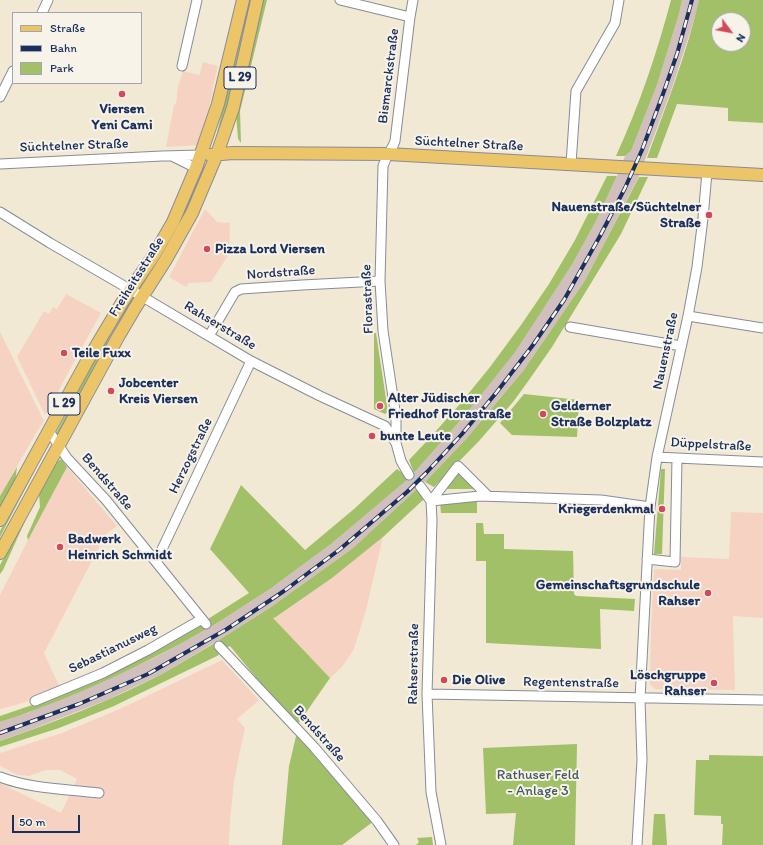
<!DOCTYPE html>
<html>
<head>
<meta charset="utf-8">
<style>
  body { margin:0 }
  #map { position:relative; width:763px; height:845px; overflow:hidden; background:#f2e9d4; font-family:Itim,sans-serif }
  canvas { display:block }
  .legend { position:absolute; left:12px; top:12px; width:130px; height:72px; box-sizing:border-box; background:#f7f3e8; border:1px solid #9fa5b1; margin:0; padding:5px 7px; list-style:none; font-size:12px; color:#1b2f5e }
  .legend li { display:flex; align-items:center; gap:8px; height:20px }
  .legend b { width:20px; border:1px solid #9fa5b1 }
  .north { position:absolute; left:711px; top:12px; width:40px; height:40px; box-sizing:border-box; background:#f7f3e8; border:1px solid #9fa5b1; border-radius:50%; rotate:122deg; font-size:11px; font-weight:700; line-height:16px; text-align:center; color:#1b2f5e }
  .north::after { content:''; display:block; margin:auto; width:14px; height:18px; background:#d1495b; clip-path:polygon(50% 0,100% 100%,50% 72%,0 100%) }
  .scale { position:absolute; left:12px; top:815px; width:68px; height:18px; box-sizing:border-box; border:2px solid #1b2f5e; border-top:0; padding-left:5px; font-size:12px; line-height:14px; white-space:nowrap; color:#1b2f5e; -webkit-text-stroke:3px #f7f3e8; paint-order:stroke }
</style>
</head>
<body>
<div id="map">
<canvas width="763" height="845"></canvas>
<ul class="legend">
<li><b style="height:5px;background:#edc569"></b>Straße</li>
<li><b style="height:5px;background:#1b2f5e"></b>Bahn</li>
<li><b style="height:11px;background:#a1c068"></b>Park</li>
</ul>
<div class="north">N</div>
<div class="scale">50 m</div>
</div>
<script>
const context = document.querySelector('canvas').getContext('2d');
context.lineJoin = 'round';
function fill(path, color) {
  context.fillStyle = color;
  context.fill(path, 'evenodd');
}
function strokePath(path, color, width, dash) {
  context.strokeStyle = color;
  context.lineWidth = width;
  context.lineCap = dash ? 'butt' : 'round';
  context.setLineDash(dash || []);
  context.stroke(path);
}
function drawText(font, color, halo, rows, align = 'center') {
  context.font = font + ' Itim,sans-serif';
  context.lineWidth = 4;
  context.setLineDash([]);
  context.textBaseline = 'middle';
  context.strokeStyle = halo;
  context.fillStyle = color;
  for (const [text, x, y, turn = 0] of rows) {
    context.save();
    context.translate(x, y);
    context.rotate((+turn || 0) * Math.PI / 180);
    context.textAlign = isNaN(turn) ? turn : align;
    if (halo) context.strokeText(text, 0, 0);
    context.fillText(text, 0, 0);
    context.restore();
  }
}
fill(new Path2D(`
  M 203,62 L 218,66 L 212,91 L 213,91 L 200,145 L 166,147 L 174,105 L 176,104 L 178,87 L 183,71 L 199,75 L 200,73 Z
  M 205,209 L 217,222 L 230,223 L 229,254 L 211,282 L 189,283 L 186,287 L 169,277 Z
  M 66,294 L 101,313 L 45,415 L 17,357 L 44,311 L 49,314 L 53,307 L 57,309 Z
  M 0,332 L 44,421 L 36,433 L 0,496 Z
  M 67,467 L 117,526 L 106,534 L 44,653 L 60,688 L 42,696 L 16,705 L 0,709 L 0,595 L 28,540 Z
  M 731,512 L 763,513 L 763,618 L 733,616 L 735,690 L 655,689 L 650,684 L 651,626 L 654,570 L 655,569 L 681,570 L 681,557 L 729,559 Z
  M 383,537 L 366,610 L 354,649 L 342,667 L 330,678 L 272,618 L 277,617 L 332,578 Z
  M 222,660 L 259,700 L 237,719 L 245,728 L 239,756 L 234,782 L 230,821 L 229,845 L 0,845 L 0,783 L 61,813 L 77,779 L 60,770 L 46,770 L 29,776 L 18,775 L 0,766 L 0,753 L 62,733 L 120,709 Z`), '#f6d2c3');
fill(new Path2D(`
  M 682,0 L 699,0 L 695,17 L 672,88 L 639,176 L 584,282 L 523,371 L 466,439 L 425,482 L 421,481 L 417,486 L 418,488 L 353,548 L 271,607 L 219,640 L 162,674 L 107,700 L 30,730 L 0,741 L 0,722 L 27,713 L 64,698 L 100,683 L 154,658 L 211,627 L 270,589 L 331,544 L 414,473 L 466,414 L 514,352 L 573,263 L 596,221 L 617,176 L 625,156 L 631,151 L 657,85 L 679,14 Z`), '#d1bfbd');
fill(new Path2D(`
  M 248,0 L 254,0 L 229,103 L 217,135 L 217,133 L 242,32 Z
  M 262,0 L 267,0 L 240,111 L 241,143 L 238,139 L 236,113 Z
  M 671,0 L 682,0 L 679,14 L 657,85 L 631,151 L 625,156 L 616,156 C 639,106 657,53 671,0 Z
  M 699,0 L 763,0 L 763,123 L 728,121 L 728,108 L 677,104 L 657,158 L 647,158 C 666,106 687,53 699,0 ZM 719,20 L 743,20 L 743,44 L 719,44 Z
  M 607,176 L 617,176 L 596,221 L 573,263 L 515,352 L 466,414 L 414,473 L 409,460 L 427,441 L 460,404 L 490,367 L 521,325 L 549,284 L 575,240 Z
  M 639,177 L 648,177 L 621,234 L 552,347 L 529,380 L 513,402 L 479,441 L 434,487 L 425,482 L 466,439 L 523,371 L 584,282 Z
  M 131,299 L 131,300 L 117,322 L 99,360 L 57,438 L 54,437 L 94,361 L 93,357 Z
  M 374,333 L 376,333 L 388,412 L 385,414 L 374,409 Z
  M 524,394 L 579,400 L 577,437 L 512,435 L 500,423 Z
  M 61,459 L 67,467 L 28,540 L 27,536 L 40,507 L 39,493 L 54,464 Z
  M 17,467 L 15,483 L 0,511 L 0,496 Z
  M 33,469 L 35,470 L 0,537 L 0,531 Z
  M 397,469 L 409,478 L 331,544 L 270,589 L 211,627 L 208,619 L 249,593 L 210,549 L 241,485 L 305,550 L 354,509 Z
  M 661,469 L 665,469 L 662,554 L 654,554 Z
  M 459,472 L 476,489 L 444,489 Z
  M 418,488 L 423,496 L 423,500 L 383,537 L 332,578 L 276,617 L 273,618 L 330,678 L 298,724 L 286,714 L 230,646 L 226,648 L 219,640 L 271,607 L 353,548 Z
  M 440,502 L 477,502 L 477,513 L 441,513 Z
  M 30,510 L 3,570 L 0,574 L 0,565 Z
  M 476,523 L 483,523 L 484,534 L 504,534 L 504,549 L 573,551 L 574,594 L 576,596 L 635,599 L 634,611 L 600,609 L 601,649 L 486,643 L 486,561 L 476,561 Z
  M 201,622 L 207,629 C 189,639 171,649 153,658 C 103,683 53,705 0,722 L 0,716 L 44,701 Z
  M 215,643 L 219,655 L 114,706 L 59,728 L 0,747 L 0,741 C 55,722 110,701 162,674 C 180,664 197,653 215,643 Z
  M 297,732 L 374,821 L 342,845 L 282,845 L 289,766 Z
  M 577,744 L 575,845 L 513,845 L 516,813 L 486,814 L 483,748 Z
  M 709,755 L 763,756 L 763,845 L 722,845 L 723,824 L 721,824 L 721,816 L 694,815 L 696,760 L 709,760 Z
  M 654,814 L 665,814 L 667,845 L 652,845 Z
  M 432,837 L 433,845 L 416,845 L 419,842 L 417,838 Z`), '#a1c068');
strokePath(new Path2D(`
  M 409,475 L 420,486`), '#c7c4bc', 9, [9, 4.5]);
const minor = new Path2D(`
  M 340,0 L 410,17
  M 42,13 L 48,0
  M 182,66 L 197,0
  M 0,97 L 13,71
  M 174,157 L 196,168
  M 0,164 L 162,156 L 201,155
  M 571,164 L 576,91 L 615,23 L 619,0
  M 0,212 L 50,243 L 143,297 L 251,361 L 320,396 L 385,426 L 396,443 L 401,461 L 409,475
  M 688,316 L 763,328
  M 570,327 L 681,346
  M 209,336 L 235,292 L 241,289 L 302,285 L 380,281
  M 49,431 L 67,458 L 106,500 L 206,624
  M 396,443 L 396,417 L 383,331 L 380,281 L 383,166 L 388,154 L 393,146 L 395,141 L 410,17 L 413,0
  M 657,457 L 677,458 L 763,462
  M 420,486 L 431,501 L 432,520 L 427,694 L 431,792 L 441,845
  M 431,501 L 480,496 L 601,500 L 650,507
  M 431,501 L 458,466 L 488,496
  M 647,559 L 675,562 L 677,458
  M 156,562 L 251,361
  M 219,646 L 314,747 L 377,821 L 394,845
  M 427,694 L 763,700
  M 35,701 L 103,673 L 148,650 L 202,619
  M 0,777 C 31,789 66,789 99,793
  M 637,845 L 642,760 L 640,699 L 650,507 L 657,457 L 688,316 L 697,267 L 703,218 L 707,172`);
const major = new Path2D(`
  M 210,155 L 233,153 L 388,154 L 763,175
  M 0,520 L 86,363 L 123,301 L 154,255 L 173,222 L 196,168 L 218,104 L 243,0
  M 0,553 L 118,337 L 135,308 L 165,261 L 192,213 L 217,154 L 233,108 L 257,0`);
strokePath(minor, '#868c99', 11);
strokePath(major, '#868c99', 14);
strokePath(minor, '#fff', 9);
strokePath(major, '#edc569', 12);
const rail = new Path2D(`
  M 0,733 L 79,704 L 148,674 L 227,629 L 284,591 L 339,550 L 407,492 L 427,472 L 462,434 L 496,393 L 533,345 L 564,300 L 600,236 L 625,188 L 642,150 L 663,94 L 677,54 L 692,0`);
strokePath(rail, '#1b2f5e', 4);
strokePath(rail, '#f7f3e8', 2.5, [8]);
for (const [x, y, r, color] of [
  [122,94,4,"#d1495b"],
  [709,215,4,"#d1495b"],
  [207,249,4,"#d1495b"],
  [64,353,4,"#d1495b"],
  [111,391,4,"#d1495b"],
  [380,406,4,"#d1495b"],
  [543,414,4,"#d1495b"],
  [372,436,4,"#d1495b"],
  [662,509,4,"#d1495b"],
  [60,547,4,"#d1495b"],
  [708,593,4,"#d1495b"],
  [444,680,4,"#d1495b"],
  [714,683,4,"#d1495b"]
]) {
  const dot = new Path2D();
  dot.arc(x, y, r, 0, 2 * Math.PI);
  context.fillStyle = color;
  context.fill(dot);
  strokePath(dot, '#f7f3e8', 1.5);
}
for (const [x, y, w] of [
  [240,78,32],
  [64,404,32]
]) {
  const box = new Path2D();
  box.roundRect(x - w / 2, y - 11, w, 22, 3);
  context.fillStyle = '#f7f3e8';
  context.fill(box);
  strokePath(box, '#1b2f5e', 1);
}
drawText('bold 13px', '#1b2f5e', null, [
  ["L 29",240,78],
  ["L 29",64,404]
]);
drawText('14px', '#1b2f5e', '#f7f3e8', [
  ["Bismarckstraße",389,76,-83],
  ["Süchtelner Straße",469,144,3],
  ["Süchtelner Straße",74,146,-2],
  ["Nordstraße",281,273,-4],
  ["Freiheitsstraße",137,277,-58],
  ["Florastraße",368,299,-92],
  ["Rahserstraße",220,326,31],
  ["Nauenstraße",666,351,-78],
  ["Düppelstraße",711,445,3],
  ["Herzogstraße",191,456,-64],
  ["Bendstraße",107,482,49],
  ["Sebastianusweg",113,649,-26],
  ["Rahserstraße",414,664,-89],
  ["Regentenstraße",571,683,1],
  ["Bendstraße",319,734,48]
]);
drawText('bold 14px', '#1b2f5e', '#f7f3e8', [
  ["Viersen",122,109,"center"],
  ["Yeni Cami",122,125,"center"],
  ["Nauenstraße/Süchtelner",701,207,"right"],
  ["Straße",701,223,"right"],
  ["Pizza Lord Viersen",215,249],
  ["Teile Fuxx",72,353],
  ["Jobcenter",119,383],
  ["Kreis Viersen",119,399],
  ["Alter Jüdischer",388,398],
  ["Friedhof Florastraße",388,414],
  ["Gelderner",551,406],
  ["Straße Bolzplatz",551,422],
  ["bunte Leute",380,436],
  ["Kriegerdenkmal",654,509,"right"],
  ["Badwerk",68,539],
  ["Heinrich Schmidt",68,555],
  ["Gemeinschaftsgrundschule",700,585,"right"],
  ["Rahser",700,601,"right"],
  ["Löschgruppe",706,675,"right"],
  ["Rahser",706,691,"right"],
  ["Die Olive",452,680]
], 'left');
drawText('14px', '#435a61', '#f7f3e8', [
  ["Rathuser Feld",538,775],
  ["- Anlage 3",538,791]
]);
</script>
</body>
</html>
